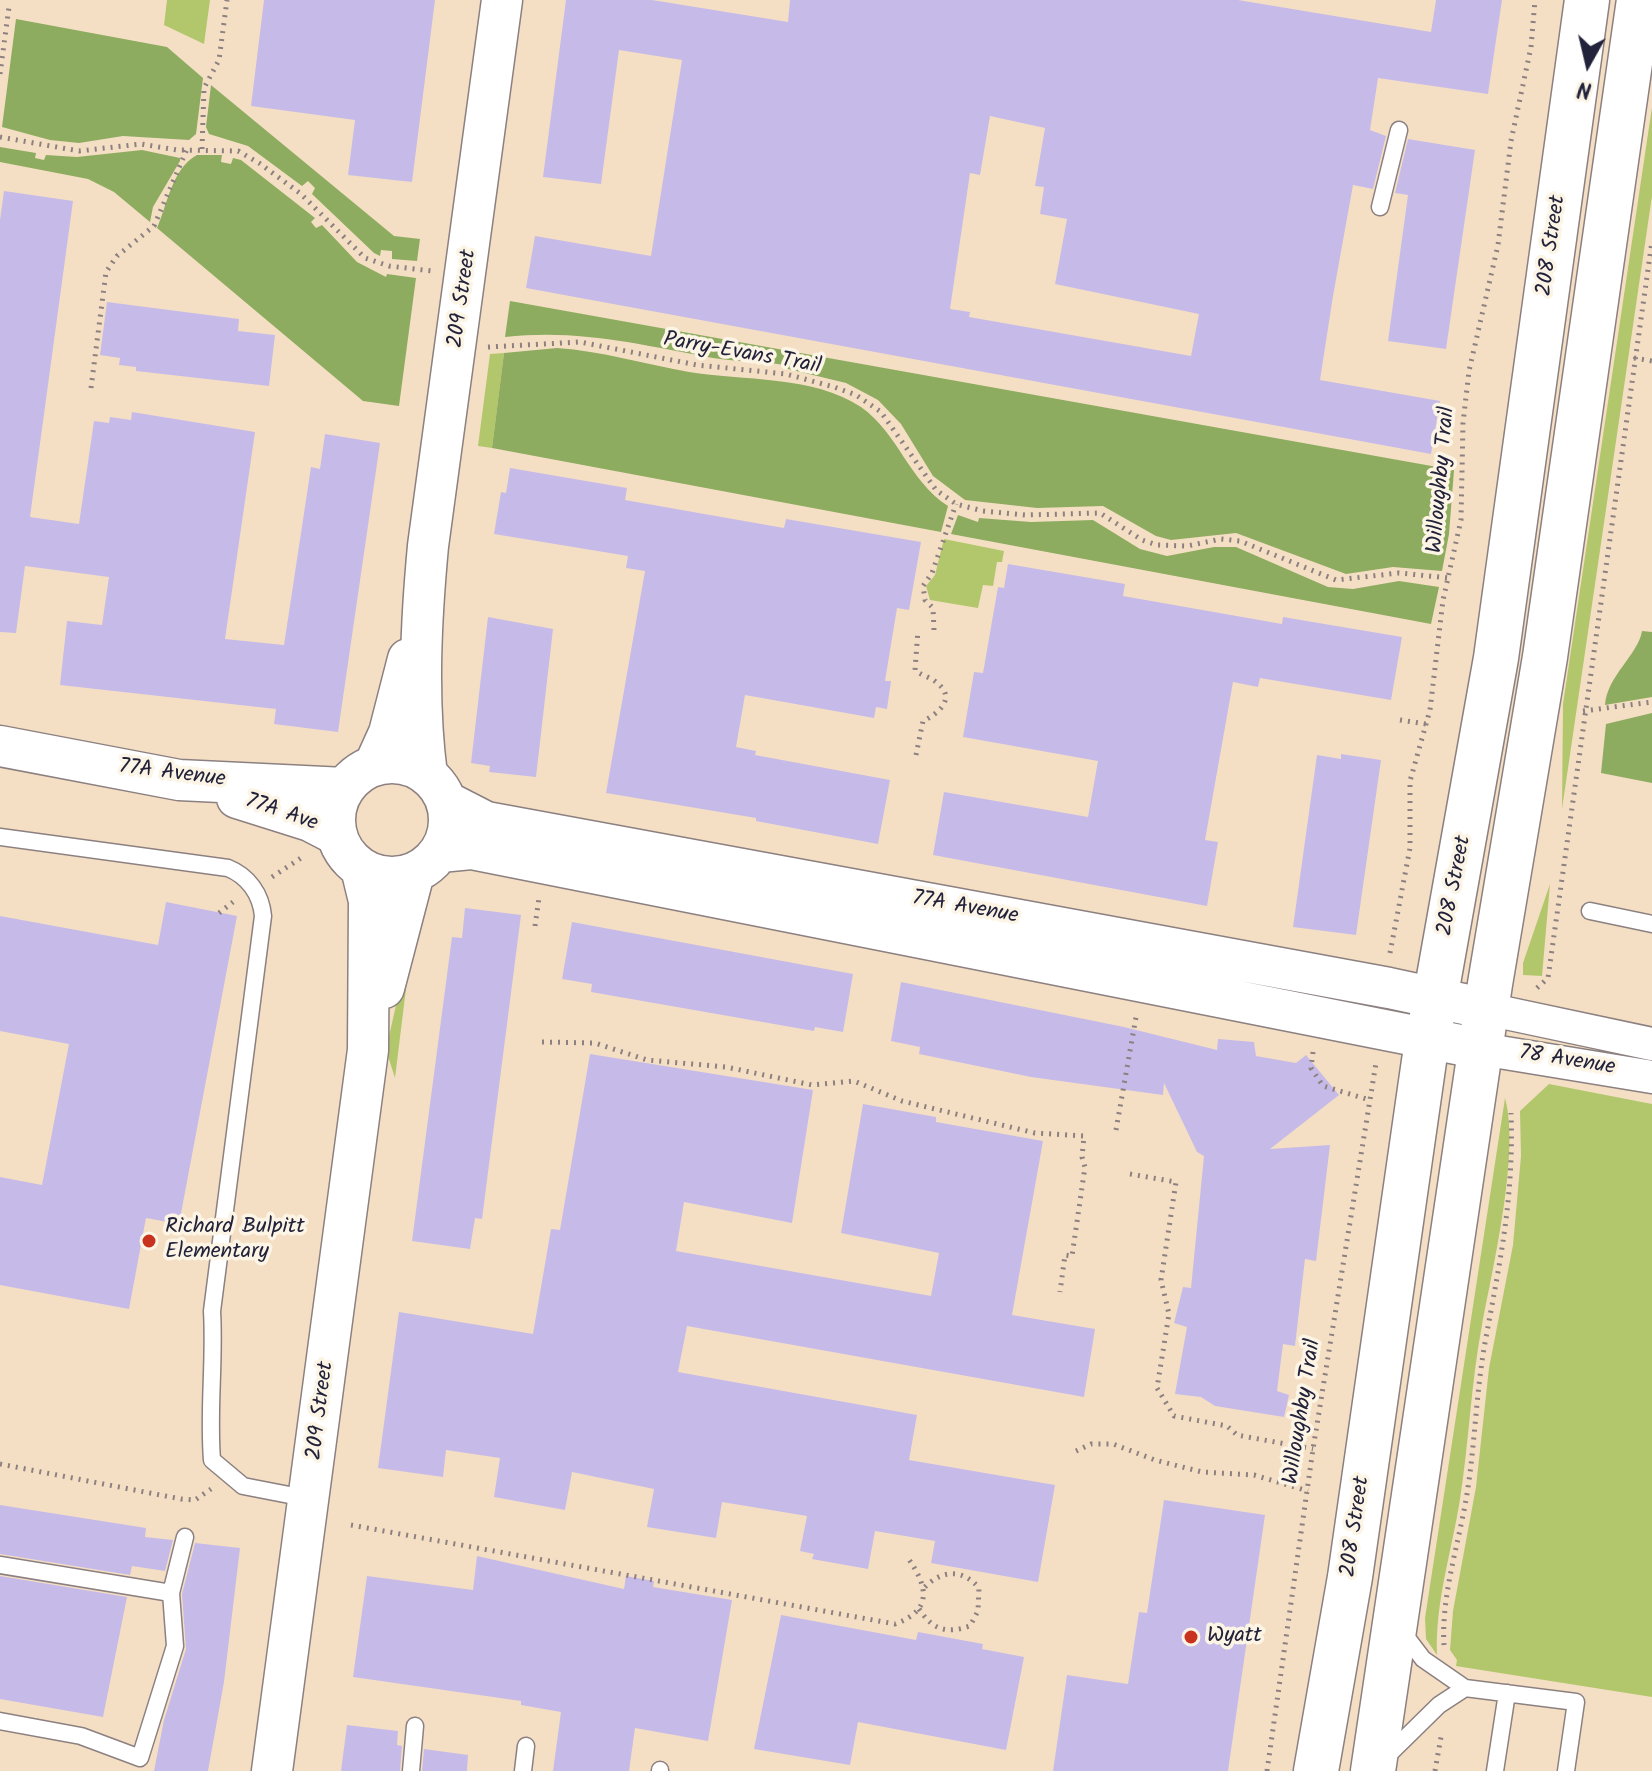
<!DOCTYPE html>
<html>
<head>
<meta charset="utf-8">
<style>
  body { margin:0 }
  #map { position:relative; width:1652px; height:1771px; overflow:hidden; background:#f5dfc4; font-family:Kalam,sans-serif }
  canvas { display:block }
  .north { position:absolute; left:1548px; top:24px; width:80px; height:80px; -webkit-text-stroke:6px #fcf5e5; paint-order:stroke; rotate:188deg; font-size:22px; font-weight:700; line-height:32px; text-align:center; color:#22223b }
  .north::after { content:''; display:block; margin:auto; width:28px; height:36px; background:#22223b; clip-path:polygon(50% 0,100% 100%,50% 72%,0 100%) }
</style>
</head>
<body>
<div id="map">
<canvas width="1652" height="1771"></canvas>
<div class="north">N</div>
</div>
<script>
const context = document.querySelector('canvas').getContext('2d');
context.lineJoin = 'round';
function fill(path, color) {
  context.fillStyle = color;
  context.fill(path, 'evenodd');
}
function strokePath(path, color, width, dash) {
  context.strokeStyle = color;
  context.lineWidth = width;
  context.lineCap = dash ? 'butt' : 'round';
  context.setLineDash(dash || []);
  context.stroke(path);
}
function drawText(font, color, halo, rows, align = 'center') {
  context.font = font + ' Kalam,sans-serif';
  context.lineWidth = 7;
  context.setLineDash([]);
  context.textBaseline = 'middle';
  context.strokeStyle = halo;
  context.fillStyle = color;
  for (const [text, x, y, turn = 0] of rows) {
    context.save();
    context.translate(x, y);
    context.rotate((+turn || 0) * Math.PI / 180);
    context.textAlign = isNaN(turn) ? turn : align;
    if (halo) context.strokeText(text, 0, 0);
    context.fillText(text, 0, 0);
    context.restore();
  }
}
fill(new Path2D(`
  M 167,0 L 210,0 L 204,44 L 164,25 Z
  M 1652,107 L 1652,196 L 1562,809 L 1563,704 Z
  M 504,353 L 492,448 L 478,446 L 490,354 Z
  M 944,539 L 1004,551 L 1002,562 L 997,562 L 993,586 L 983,585 L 978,608 L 930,600 L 926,586 L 935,575 Z
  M 1550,884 L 1542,976 L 1523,975 L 1523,963 Z
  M 414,924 L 395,1078 L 386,1050 Z
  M 1549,1084 L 1652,1104 L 1652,1697 L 1462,1667 L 1456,1666 L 1457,1660 L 1450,1650 L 1453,1611 L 1476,1487 L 1489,1368 L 1513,1245 L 1521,1156 L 1520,1111 Z
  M 1505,1098 C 1520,1152 1493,1267 1482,1325 C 1471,1383 1469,1441 1460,1499 C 1452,1551 1435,1602 1437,1655 L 1426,1639 L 1425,1618 Z`), '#b2c76c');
fill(new Path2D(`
  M 16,19 L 167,47 L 203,78 L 196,134 L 189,140 L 123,136 L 79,143 L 50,140 L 2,127 Z
  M 211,85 L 394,236 L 420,239 L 417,261 L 392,259 L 392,251 L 381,250 L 380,256 L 374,253 L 312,194 L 315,188 L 308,181 L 302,186 L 248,146 L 209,134 L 206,127 Z
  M 0,147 L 36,153 L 35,158 L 44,160 L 46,155 L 77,157 L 142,150 L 180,158 L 180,161 L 153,207 L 150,222 L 114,192 L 88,179 L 0,162 Z
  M 197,155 L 222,155 L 221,162 L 231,164 L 233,158 L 241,160 L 315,218 L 311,222 L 316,228 L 322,225 L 357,262 L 386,277 L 387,274 L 416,278 L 399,406 L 363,401 L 157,228 C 167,206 172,168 197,155 Z
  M 510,301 L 1454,470 L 1449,534 L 1442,571 L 1393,567 L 1346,574 L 1236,533 L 1171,540 L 1156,536 L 1103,506 L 1037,508 L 965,500 L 933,476 L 901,424 L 878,400 L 846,383 L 784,368 L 784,365 C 763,361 738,362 713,358 C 640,345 581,329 505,337 Z
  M 557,348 C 602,351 644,364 689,372 C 743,381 813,375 861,407 C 899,434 908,480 948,506 L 941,532 L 492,448 L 504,353 Z
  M 958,515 L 978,522 L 979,518 L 1031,522 L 1093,520 L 1140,549 L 1167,556 L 1214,547 L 1236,547 L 1328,587 L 1353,589 L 1399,581 L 1439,587 L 1431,624 L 951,534 Z
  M 1642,631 L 1652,632 L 1652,697 L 1605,705 C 1607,676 1638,655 1642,631 Z
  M 1652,713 L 1652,783 L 1601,773 L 1606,724 Z`), '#8dac60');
fill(new Path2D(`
  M 264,0 L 435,0 L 412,182 L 348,175 L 355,120 L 251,106 Z
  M 566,0 L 652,0 L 788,22 L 790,0 L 1238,0 L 1431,32 L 1436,0 L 1502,0 L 1488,94 L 1378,78 L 1370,130 L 1386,136 L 1373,189 L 1353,185 L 1333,296 L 1320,380 L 1440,401 L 1431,454 L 526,288 L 535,236 L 651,256 L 682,60 L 619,50 L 601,184 L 543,177 ZM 990,116 L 1045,128 L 1035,186 L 1044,187 L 1040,214 L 1067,219 L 1055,284 L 1199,314 L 1191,356 L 969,317 L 970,312 L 950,309 L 970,173 L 980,175 Z
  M 1408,139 L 1475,150 L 1446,349 L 1388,341 L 1408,195 L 1395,193 Z
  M 4,191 L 73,201 L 30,517 L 79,524 L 94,421 L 109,423 L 110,417 L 131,420 L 132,412 L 255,432 L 225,639 L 284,645 L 311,467 L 320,469 L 325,434 L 380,443 L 338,732 L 274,724 L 276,709 L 60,685 L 67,621 L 102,625 L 109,577 L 25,566 L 16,633 L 0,632 L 0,220 Z
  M 107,302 L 239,319 L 238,331 L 275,335 L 269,386 L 136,371 L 136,367 L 119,365 L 120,358 L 100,355 Z
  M 510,468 L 627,488 L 625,500 L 784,528 L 786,519 L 921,542 L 909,610 L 897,608 L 885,681 L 891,681 L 887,709 L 876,707 L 874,718 L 745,695 L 736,747 L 756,751 L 755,755 L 890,780 L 878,844 L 756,821 L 756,818 L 606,793 L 645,571 L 626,568 L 628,556 L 494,534 L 501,492 L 506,493 Z
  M 1008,564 L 1125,584 L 1123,596 L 1282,624 L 1283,617 L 1402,637 L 1391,700 L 1260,678 L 1258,687 L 1233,682 L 1205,840 L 1218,842 L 1207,906 L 933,855 L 944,792 L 1088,817 L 1098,761 L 963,737 L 974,672 L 983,673 L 998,587 L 1004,588 Z
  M 488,617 L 553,629 L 536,777 L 489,772 L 490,766 L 471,763 Z
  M 1341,754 L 1381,760 L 1356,935 L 1293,927 L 1317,755 L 1341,759 Z
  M 166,902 L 237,916 L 179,1224 L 146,1218 L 129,1309 L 0,1285 L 0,1177 L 42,1185 L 69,1044 L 0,1031 L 0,916 L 158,945 Z
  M 465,908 L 521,915 L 482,1219 L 475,1218 L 470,1249 L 412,1241 L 452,937 L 462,938 Z
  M 572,922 L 853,974 L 843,1032 L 815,1027 L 814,1031 L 591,992 L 592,984 L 562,979 Z
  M 901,982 L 1124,1027 L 1217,1050 L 1218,1039 L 1254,1042 L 1256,1056 L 1296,1063 L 1306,1055 L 1339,1095 L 1270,1149 L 1330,1145 L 1316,1261 L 1305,1259 L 1295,1346 L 1283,1344 L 1277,1391 L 1289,1395 L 1284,1417 L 1215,1406 L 1201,1397 L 1175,1394 L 1187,1327 L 1174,1323 L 1183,1287 L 1191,1288 L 1204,1156 L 1197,1152 L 1164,1083 L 1163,1095 L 1031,1077 L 919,1054 L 920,1047 L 891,1041 Z
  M 590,1054 L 813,1090 L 792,1223 L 684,1202 L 676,1251 L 931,1296 L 939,1253 L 841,1233 L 863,1104 L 936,1117 L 936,1122 L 1043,1141 L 1012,1315 L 1095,1329 L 1084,1397 L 687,1326 L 678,1372 L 917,1415 L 909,1460 L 1055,1485 L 1038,1582 L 931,1563 L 935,1541 L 875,1531 L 868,1569 L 812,1559 L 814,1554 L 800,1551 L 807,1516 L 722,1502 L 716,1538 L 647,1527 L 654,1489 L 572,1472 L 565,1510 L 494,1497 L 500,1458 L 446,1450 L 443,1477 L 378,1468 L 399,1312 L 533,1334 L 551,1229 L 560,1230 Z
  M 1164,1500 L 1265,1515 L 1228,1771 L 1053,1771 L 1067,1675 L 1128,1684 L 1139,1612 L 1147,1613 Z
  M 0,1505 L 146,1528 L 145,1537 L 173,1540 L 165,1571 L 132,1566 L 130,1575 L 0,1554 Z
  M 195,1543 L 240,1548 L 224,1682 L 208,1771 L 154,1771 L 164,1720 L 186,1649 L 182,1594 Z
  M 477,1556 L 624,1589 L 626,1576 L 654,1581 L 653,1587 L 732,1600 L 708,1741 L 635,1728 L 629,1771 L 553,1771 L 561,1712 L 521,1705 L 521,1701 L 353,1677 L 367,1576 L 473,1590 Z
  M 0,1576 L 127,1597 L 103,1717 L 0,1699 Z
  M 781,1615 L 916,1640 L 918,1632 L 983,1644 L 982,1649 L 1024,1657 L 1006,1750 L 858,1722 L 850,1765 L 754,1749 Z
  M 347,1725 L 398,1731 L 397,1745 L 402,1746 L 400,1771 L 341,1771 Z
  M 424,1749 L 468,1755 L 467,1771 L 422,1771 Z`), '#c6bbe8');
const service = new Path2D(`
  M 1380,207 L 1399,130
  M 0,837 L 228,868 C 248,876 261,894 263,916 L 212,1311 C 215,1361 208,1410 212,1460 L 243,1486 L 310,1499
  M 1590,911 L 1652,924
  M 0,1565 L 171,1593 L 185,1537
  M 1401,1630 L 1423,1659 L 1465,1688 L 1576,1702 L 1566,1771
  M 0,1721 L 81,1736 L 140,1758 L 175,1646 L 171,1593
  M 1385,1758 L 1439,1705 L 1465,1688
  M 411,1771 L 415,1726
  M 523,1771 L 526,1746
  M 660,1771 L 660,1770
  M 1495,1771 L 1507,1693`);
const minor = new Path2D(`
  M 1487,1009 L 1652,1044
  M 1481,1049 L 1652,1077`);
const tertiary = new Path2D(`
  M 0,746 L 179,780 L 345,788
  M335 820a57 57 0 1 1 114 0a57 57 0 1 1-114 0Z
  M 374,766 L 389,733 L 408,659
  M 427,775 C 417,700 421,621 428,546 L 502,0
  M 237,798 L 310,821 L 337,835
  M 447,802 L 486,822 L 1389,988 L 1487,1009
  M 440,852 L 471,849 L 1481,1049
  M 384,988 L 414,873
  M 272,1771 L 368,1050 L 369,901 L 361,868`);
const secondary = new Path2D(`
  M 1316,1771 L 1350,1577 L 1424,1061 L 1496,658 L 1587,0
  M 1373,1771 L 1490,984 L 1545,657 L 1639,0`);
strokePath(service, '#8c8080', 19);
strokePath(minor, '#8c8080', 35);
strokePath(tertiary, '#8c8080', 43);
strokePath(secondary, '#8c8080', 47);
strokePath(new Path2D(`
  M 0,74 L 9,7
  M 0,137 L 79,151 L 141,144 L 177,150 L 238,151 L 259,163 L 301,194 L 365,258 L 389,266 L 432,271
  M 202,149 L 204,88 L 219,60 L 227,0
  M 488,347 L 580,342 L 697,365 L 786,374 L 834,387 L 856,395 L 881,412 L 936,490 L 956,504 L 983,511 L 1026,515 L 1100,513 L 1142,540 L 1157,545 L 1187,546 L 1221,539 L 1240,541 L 1336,580 L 1399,573 L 1450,578
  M 1634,358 L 1652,361
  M 91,388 L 106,272 L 117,256 L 154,226 L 187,149
  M 934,630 L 933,608 L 925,600 L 923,586 L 932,573 L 956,504
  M 1583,711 L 1652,702
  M 1400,720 L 1426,724
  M 916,755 L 923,721 C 938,714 957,698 937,683 C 931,677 922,676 915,670 L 918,630
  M 272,877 L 304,856
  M 219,913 L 233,902
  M 535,926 L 539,898
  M 1390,953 L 1410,848 L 1410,781 L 1430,710 L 1443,600 L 1461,520 L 1463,423 L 1469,371 L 1498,245 L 1511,141 L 1531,47 L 1535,0
  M 1537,988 L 1548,978 L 1652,241
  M 542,1042 L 595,1043 L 647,1060 L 726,1067 L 812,1085 L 854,1081 L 902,1101 L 1035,1133 L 1084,1136 L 1082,1157 L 1085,1167 L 1072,1256 L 1065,1255 L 1060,1292
  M 1313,1052 L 1311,1068 L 1323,1086 L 1370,1100
  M 1116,1130 L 1136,1017
  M 1130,1174 L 1176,1182 L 1161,1280 L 1169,1314 L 1157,1388 L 1174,1416 L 1227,1426 L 1237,1435 L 1313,1449
  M 1076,1451 L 1091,1444 L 1113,1444 L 1155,1460 L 1202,1472 L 1254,1475 L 1308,1491
  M 0,1464 L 181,1499 L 195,1500 L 211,1489
  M 351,1525 L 895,1624 C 933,1610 928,1587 908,1558
  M 919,1609 C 933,1630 946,1634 970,1626 L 978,1611 L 979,1588 C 962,1568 941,1570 924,1588
  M 1444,1645 C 1441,1596 1459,1543 1467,1494 C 1475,1444 1476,1393 1485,1343 C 1500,1261 1514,1198 1511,1113
  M 1267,1771 L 1313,1449 L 1376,1063
  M 1435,1771 L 1441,1737`), '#8c8080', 5, [2, 6]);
strokePath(service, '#fff', 16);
strokePath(minor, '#fff', 32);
strokePath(tertiary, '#fff', 40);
strokePath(secondary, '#fff', 44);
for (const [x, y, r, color] of [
  [149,1241,8,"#c8321e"],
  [1191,1637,8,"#c8321e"]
]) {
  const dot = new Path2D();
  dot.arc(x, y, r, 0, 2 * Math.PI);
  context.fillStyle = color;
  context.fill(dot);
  strokePath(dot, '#fcf5e5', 3);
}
drawText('22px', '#22223b', '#fcf5e5', [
  ["208 Street",1553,246,-82],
  ["209 Street",464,299,-82],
  ["Parry-Evans Trail",742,355,10],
  ["Willoughby Trail",1443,480,-85],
  ["77A Avenue",172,775,7],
  ["77A Ave",281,814,19],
  ["208 Street",1456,886,-79],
  ["77A Avenue",965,909,10],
  ["78 Avenue",1567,1062,9],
  ["209 Street",322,1411,-83],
  ["Willoughby Trail",1304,1412,-81],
  ["208 Street",1357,1527,-82]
]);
drawText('22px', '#22223b', '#fcf5e5', [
  ["Richard Bulpitt",165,1228],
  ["Elementary",165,1253],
  ["Wyatt",1207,1637]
], 'left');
</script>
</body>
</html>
